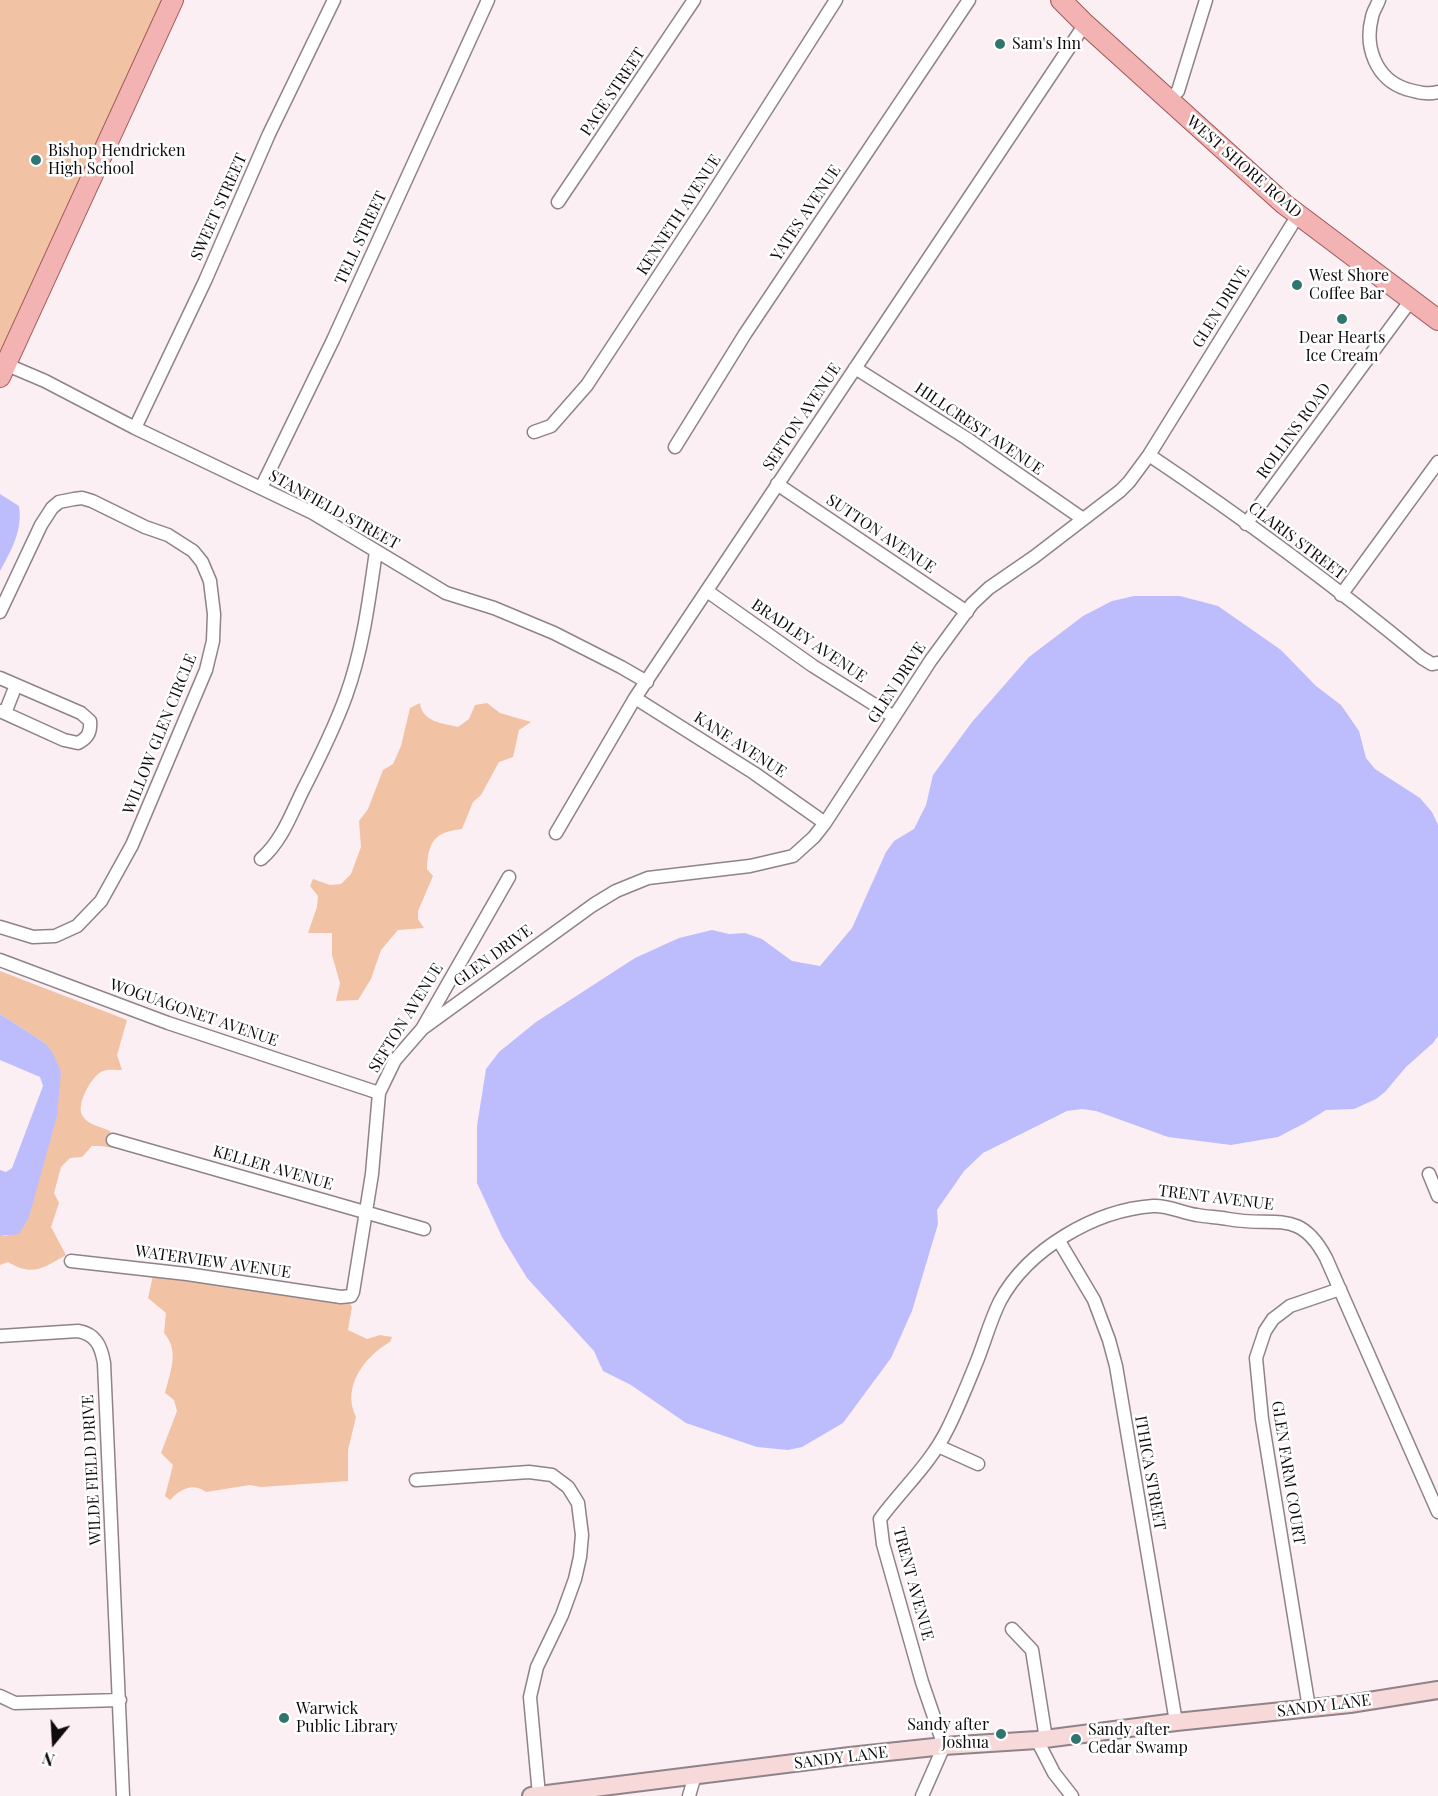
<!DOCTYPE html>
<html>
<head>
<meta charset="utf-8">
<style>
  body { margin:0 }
  #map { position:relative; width:1438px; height:1796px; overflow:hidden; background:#fbeff4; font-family:"Playfair Display",serif }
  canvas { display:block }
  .north { position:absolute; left:24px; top:1712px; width:60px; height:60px; -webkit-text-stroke:4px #fff; paint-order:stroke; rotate:198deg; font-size:16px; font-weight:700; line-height:24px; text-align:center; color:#0f0b0d }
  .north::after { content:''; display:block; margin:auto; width:21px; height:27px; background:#0f0b0d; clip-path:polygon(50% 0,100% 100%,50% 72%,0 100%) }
</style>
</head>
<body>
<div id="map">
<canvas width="1438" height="1796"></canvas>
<div class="north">N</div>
</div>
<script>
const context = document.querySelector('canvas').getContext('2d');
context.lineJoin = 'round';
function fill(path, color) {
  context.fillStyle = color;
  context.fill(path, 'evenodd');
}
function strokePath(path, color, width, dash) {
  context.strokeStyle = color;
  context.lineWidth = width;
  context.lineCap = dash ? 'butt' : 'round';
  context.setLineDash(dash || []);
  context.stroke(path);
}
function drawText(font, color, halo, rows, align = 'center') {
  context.font = font + ' "Playfair Display",serif';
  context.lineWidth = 5;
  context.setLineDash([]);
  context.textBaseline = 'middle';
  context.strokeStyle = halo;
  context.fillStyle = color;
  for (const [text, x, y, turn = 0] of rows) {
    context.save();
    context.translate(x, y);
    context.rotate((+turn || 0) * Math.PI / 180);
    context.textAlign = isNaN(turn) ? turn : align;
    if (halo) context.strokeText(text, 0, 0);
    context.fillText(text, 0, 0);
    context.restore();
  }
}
fill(new Path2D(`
  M 0,0 L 173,0 L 0,376 Z
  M 420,703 C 422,722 442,723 458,727 L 469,719 L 475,705 L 487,703 L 500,713 L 531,722 L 519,730 L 513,757 L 499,762 L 481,795 L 473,802 L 462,829 C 435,832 428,841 427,869 L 433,876 L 418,911 L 418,919 L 424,928 L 398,930 L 381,950 L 371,979 L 358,1000 L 336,1001 L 340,983 L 332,955 L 332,933 L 308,933 L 317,907 L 318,896 L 310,886 L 313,879 L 330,885 L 341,884 L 351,874 L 361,847 L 359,821 L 368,809 L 383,770 L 393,764 L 401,746 L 410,708 Z
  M 0,971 L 127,1020 L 117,1055 L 122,1070 C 116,1070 108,1069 103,1071 C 92,1075 76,1104 82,1115 C 86,1124 101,1127 110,1131 L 113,1140 L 135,1145 C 117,1152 111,1145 92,1146 L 82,1157 L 70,1158 L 61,1167 L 54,1193 L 59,1203 L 51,1227 L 66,1255 C 43,1268 33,1277 8,1262 L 0,1265 L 0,1236 L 7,1236 L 57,1116 L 45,1043 L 0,1014 Z
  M 154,1271 L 347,1298 L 352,1307 L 348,1330 L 367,1339 L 380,1335 L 392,1337 L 390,1342 C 365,1356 341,1387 356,1417 L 348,1450 L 348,1481 L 261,1487 L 250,1485 L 206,1492 C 193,1482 180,1489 170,1500 L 165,1496 L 173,1465 L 161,1453 L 177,1411 L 174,1400 L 165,1393 C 170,1372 180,1351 164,1333 L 166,1313 L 148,1298 Z`), '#f2c2a4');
fill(new Path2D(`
  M 0,494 L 19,506 C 23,530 11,551 0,571 Z
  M 1134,596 L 1180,596 L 1218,606 L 1281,650 L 1316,686 L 1341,705 L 1359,731 L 1366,758 L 1375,769 L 1420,798 L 1432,812 L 1438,825 L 1438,1036 L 1433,1043 L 1406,1067 L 1385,1092 L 1376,1099 L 1354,1109 L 1326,1110 L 1305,1123 L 1278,1137 L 1231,1145 L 1168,1137 L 1096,1111 L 1082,1109 L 1067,1111 L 983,1153 L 964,1171 L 937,1210 L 938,1224 L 912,1311 L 891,1358 L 843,1423 L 802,1447 L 788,1450 L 757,1447 L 686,1423 L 631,1385 L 603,1371 L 594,1351 L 527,1278 L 502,1237 L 477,1183 L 477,1126 L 486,1069 L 499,1052 L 536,1022 L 635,958 L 679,938 L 712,930 L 729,934 L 745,933 L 762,939 L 792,961 L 820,966 L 852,928 L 886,852 L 894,841 L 914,829 L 926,805 L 933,775 L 972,722 L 1029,657 L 1083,616 L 1112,601 Z
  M 0,1014 L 45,1043 L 53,1053 L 61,1072 L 57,1116 L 29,1217 L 19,1234 L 0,1236 L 0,1170 L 6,1172 L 12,1168 L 43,1086 L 40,1077 L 0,1060 Z`), '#bdbdfe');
const street = new Path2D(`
  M 1379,0 C 1377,6 1373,11 1372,17 C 1364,47 1376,79 1406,89 C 1417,92 1427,95 1438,92
  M 1168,101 L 1178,91 L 1206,0
  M 558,202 L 694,0
  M 5,364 L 45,381 L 135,428 L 313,513 L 446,593 L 494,608 L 554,633 L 621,667 L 647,682
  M 855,368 L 966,438 L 1083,519
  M 135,428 L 205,281 L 269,134 L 334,0
  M 534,432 L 551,426 L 587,385 L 704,207 L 836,0
  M 675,447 L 745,334 L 969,0
  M 1149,455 C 1243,518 1335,586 1422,658 L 1432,664 L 1438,663
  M 777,484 L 967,612
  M 261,488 L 333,340 L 488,0
  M 1246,524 L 1411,300
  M 707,591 L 813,666 L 894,717
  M 1341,595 L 1438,462
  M 0,612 L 41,525 L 52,508 L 59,502 L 74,499 L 82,498 L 92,501 L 145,527 L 168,535 L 193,551 L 202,562 L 210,581 L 214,614 L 213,641 L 206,670 L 132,845 L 101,901 L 77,926 L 55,936 L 33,937 L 0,927
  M 0,678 L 81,713 L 90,721 C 91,732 88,738 78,743 L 64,740 L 0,711
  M 635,698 L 754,773 L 825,823
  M 5,713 L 16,685
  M 556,833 L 635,698 L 1085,24
  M 261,859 C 281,842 291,815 302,792 C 318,761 334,729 346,696 C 363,649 369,600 376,551
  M 0,960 L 168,1023 L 379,1093
  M 422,1029 L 593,905 L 616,891 L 648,878 L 750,866 L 793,856 L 814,837 L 825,823 L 931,660 L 972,604 L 989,588 L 1034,557 L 1120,491 L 1129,482 L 1149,455 L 1298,215
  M 113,1140 L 424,1229
  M 1429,1174 L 1438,1196
  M 1059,1241 L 1094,1300 L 1109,1340 L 1116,1366 L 1176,1722
  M 71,1261 L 187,1274 L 341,1297 L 351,1296 L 353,1292 L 372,1174 L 379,1093 L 395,1060 L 422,1029 L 509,877
  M 0,1336 L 78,1331 C 96,1334 101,1346 104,1363 L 123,1796
  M 938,1446 L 978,1464
  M 416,1480 L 529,1472 L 552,1475 L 568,1487 L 578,1503 L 582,1535 L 580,1557 L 575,1579 L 562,1615 L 537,1667 L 530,1697 L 539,1795
  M 1012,1629 L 1032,1650 L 1046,1739
  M 0,1696 L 15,1703 L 120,1700
  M 1309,1708 L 1262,1419 L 1256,1358 L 1265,1331 L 1273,1319 L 1281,1313 L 1290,1306 L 1340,1289
  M 1037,1740 L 1054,1773 L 1072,1796
  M 689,1796 L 695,1775
  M 922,1796 L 944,1746 L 922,1682 L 883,1544 L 880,1519 C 903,1488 931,1463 948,1428 C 959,1406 968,1383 977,1361 C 985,1341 990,1321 1000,1301 C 1028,1249 1095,1210 1153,1206 C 1168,1205 1182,1213 1197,1215 C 1207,1217 1218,1217 1228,1219 C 1275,1228 1299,1207 1326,1258 L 1438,1512`);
const secondary = new Path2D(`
  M 531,1796 L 850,1756 L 944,1746 L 1037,1740 L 1176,1722 L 1350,1704 L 1438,1690`);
const primary = new Path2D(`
  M 1061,0 L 1085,24 L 1284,204 L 1438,320
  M 0,377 L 173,0`);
strokePath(street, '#8e8388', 15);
strokePath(secondary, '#8e8388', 20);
strokePath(primary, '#9d5857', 22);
strokePath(street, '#fff', 12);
strokePath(secondary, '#f8d9d9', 16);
strokePath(primary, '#f2b3b2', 20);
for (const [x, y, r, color] of [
  [1000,44,6,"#2e766f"],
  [36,160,6,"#2e766f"],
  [1297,285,6,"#2e766f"],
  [1342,319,6,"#2e766f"],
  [284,1718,6,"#2e766f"],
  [1001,1734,6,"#2e766f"],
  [1076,1739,6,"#2e766f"]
]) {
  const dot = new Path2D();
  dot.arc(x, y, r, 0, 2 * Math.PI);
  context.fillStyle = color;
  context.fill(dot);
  strokePath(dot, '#fff', 2);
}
drawText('16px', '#0f0b0d', '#fff', [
  ["Sam's Inn",1012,44],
  ["Bishop Hendricken",48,151],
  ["High School",48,169],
  ["West Shore",1309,276],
  ["Coffee Bar",1309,294],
  ["Dear Hearts",1342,338,"center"],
  ["Ice Cream",1342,356,"center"],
  ["Warwick",296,1709],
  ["Public Library",296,1727],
  ["Sandy after",989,1725,"right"],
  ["Joshua",989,1743,"right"],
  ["Sandy after",1088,1730],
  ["Cedar Swamp",1088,1748]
], 'left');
drawText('16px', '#0f0b0d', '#fff', [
  ["PAGE STREET",613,92,-56],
  ["WEST SHORE ROAD",1244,167,41],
  ["SWEET STREET",219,207,-66],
  ["YATES AVENUE",806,213,-56],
  ["KENNETH AVENUE",679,215,-57],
  ["TELL STREET",361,238,-65],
  ["GLEN DRIVE",1221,307,-58],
  ["SEFTON AVENUE",802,417,-56],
  ["HILLCREST AVENUE",979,429,34],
  ["ROLLINS ROAD",1294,431,-54],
  ["STANFIELD STREET",334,510,29],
  ["SUTTON AVENUE",881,534,34],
  ["CLARIS STREET",1297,541,37],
  ["BRADLEY AVENUE",809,641,34],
  ["GLEN DRIVE",897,683,-57],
  ["WILLOW GLEN CIRCLE",160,734,-68],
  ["KANE AVENUE",740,745,33],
  ["GLEN DRIVE",493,956,-36],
  ["WOGUAGONET AVENUE",194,1013,19],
  ["SEFTON AVENUE",406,1018,-58],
  ["KELLER AVENUE",273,1168,16],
  ["TRENT AVENUE",1216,1198,7],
  ["WATERVIEW AVENUE",213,1262,8],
  ["WILDE FIELD DRIVE",92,1470,-93],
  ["ITHICA STREET",1150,1473,80],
  ["GLEN FARM COURT",1288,1473,81],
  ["TRENT AVENUE",913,1584,75],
  ["SANDY LANE",1324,1706,-7],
  ["SANDY LANE",841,1758,-7]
]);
</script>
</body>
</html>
